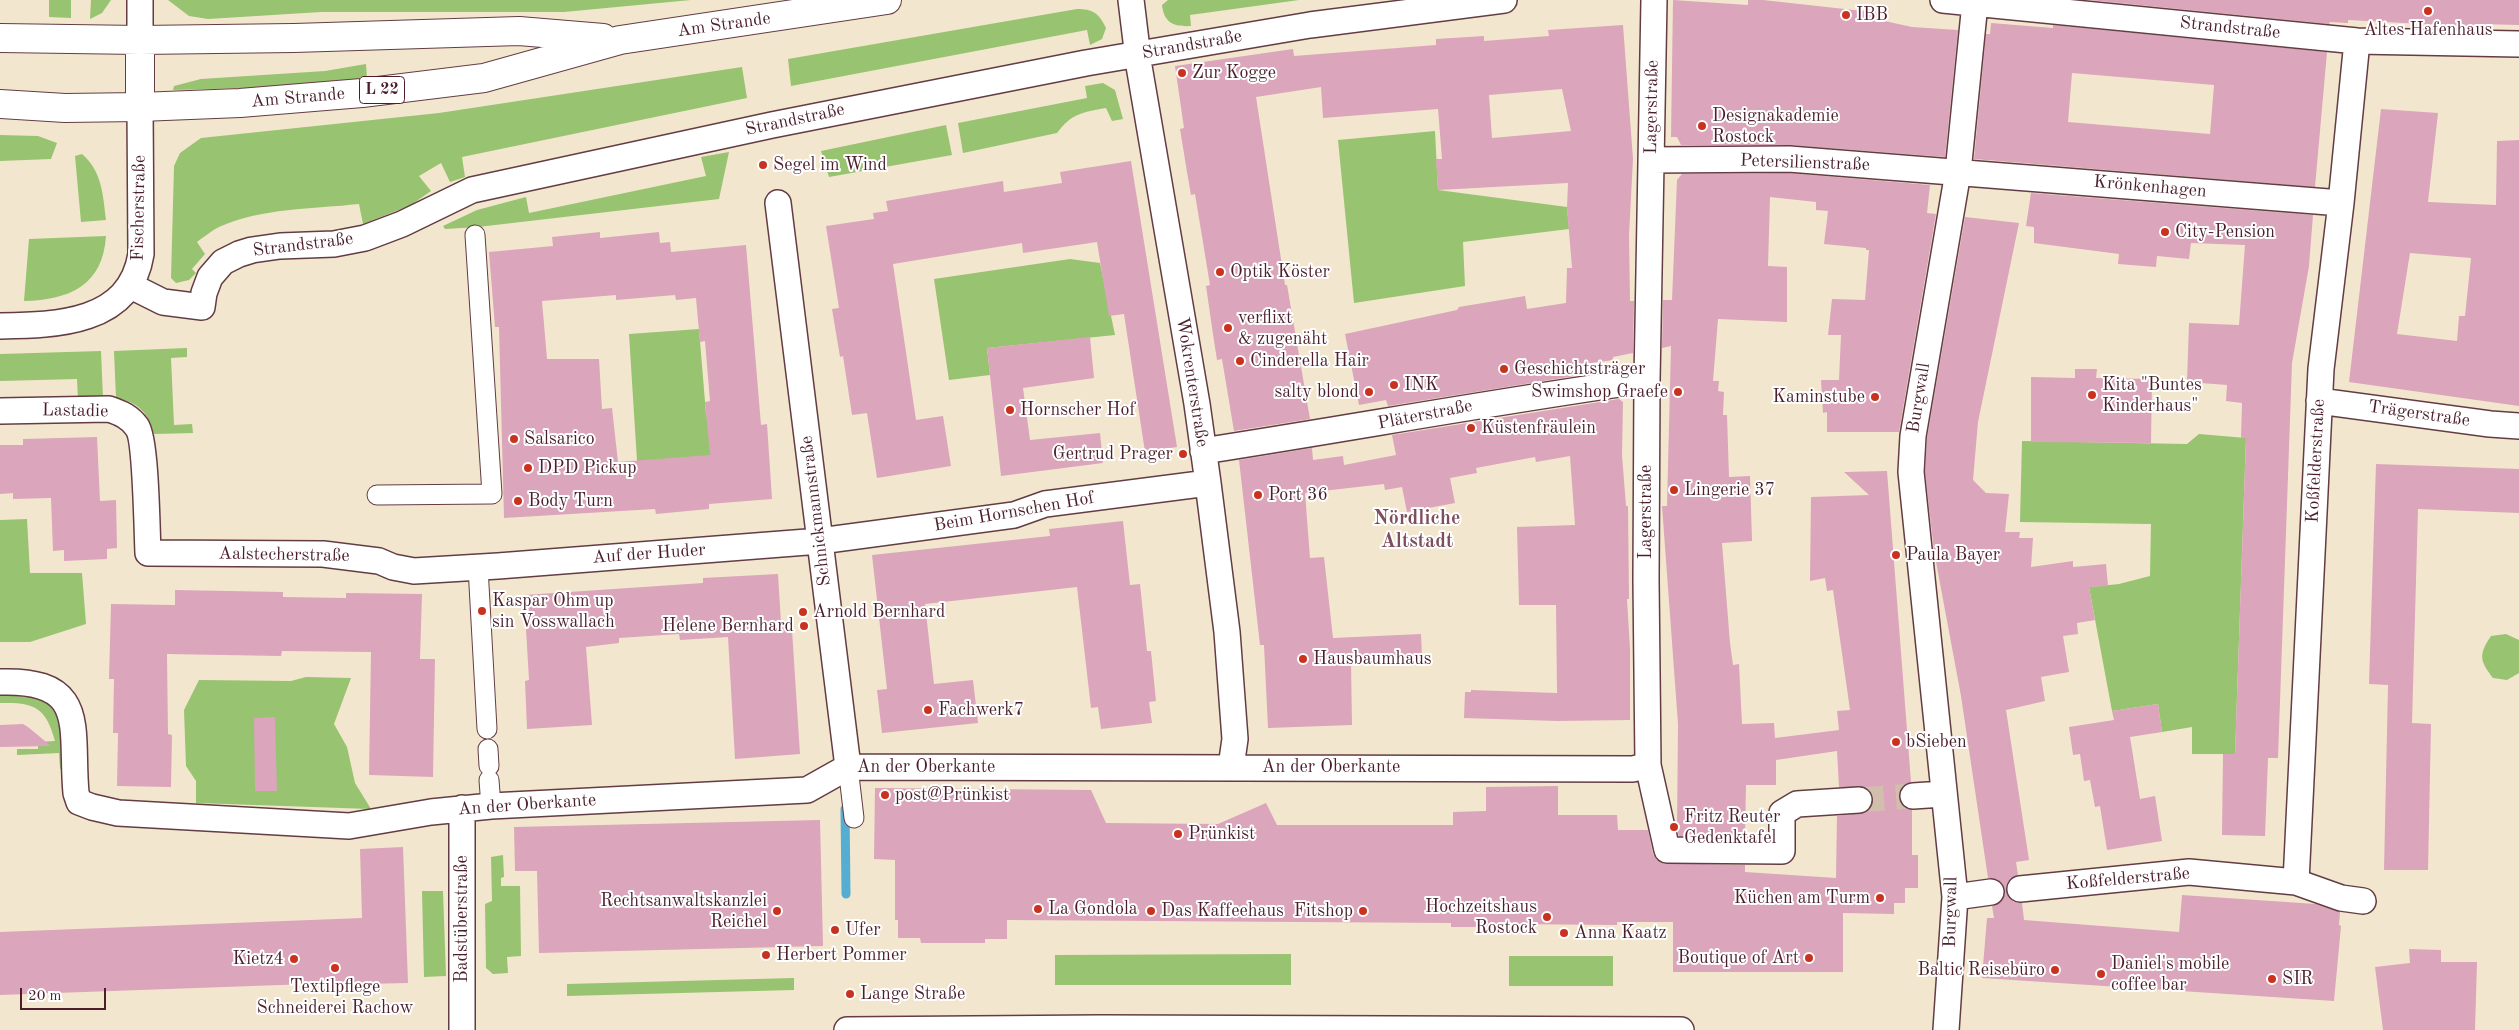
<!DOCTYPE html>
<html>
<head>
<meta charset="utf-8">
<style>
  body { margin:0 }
  #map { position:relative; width:2519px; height:1030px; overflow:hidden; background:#f3e6ce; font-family:"Old Standard TT",serif }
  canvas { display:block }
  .scale { position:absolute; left:20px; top:988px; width:86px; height:22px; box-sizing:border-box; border:2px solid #4a1f2b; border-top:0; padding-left:6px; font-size:15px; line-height:18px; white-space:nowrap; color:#4a1f2b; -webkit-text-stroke:4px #fff; paint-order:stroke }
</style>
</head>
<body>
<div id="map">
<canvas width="2519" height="1030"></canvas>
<div class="scale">20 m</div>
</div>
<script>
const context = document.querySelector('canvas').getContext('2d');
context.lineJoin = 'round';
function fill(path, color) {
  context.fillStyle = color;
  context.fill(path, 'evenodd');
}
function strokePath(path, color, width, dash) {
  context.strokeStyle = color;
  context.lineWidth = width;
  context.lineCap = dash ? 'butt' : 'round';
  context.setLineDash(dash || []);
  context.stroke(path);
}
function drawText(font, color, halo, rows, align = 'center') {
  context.font = font + ' "Old Standard TT",serif';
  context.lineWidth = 4;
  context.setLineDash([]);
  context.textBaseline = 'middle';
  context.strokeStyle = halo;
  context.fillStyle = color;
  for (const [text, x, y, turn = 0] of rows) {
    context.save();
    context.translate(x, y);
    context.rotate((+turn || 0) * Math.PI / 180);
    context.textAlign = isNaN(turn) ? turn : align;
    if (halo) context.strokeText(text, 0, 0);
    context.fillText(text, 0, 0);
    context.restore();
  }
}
fill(new Path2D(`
  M 49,0 L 71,0 L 71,18 L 49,17 Z
  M 91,0 L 111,0 L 102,13 L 90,19 Z
  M 168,0 L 691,0 L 564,12 L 321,12 L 208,19 L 189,16 Z
  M 1168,0 L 1299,0 L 1190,15 L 1191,26 C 1174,27 1164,23 1162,5 Z
  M 1077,9 C 1093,9 1099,13 1106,28 L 1102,39 L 1090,45 L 1087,30 L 791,86 L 788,59 Z
  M 366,64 L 367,79 L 250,88 L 173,90 L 174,86 L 201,79 L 325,71 Z
  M 742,67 L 747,98 L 462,157 L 465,177 L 450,182 L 441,163 L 419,176 L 431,191 L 411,205 L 363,224 L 359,204 C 313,209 261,208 219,227 C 211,231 204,237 197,242 L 205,254 L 192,269 L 196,273 L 189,280 L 176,283 L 171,278 L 174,166 L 180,153 L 201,138 L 439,113 Z
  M 1103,83 L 1115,90 L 1123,119 L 1112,121 L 1106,108 C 1082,112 1071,114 1057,133 L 963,153 L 958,123 L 1087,98 L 1085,86 Z
  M 946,125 L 952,155 L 829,177 L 821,151 Z
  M 1435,131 L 1438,190 L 1567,207 L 1569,229 L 1463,242 L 1465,286 L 1354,303 L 1338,140 Z
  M 0,135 L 38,136 L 57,143 L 51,159 L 0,161 Z
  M 729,152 L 719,199 L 478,227 L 445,229 L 443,226 L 477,210 L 526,197 L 529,213 L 706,176 L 701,157 Z
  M 82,154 C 102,171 103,195 106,220 L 81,222 L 75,156 Z
  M 106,236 C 103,285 70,300 24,301 L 29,239 Z
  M 1070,259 L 1100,263 L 1115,335 L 987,348 L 990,375 L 949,380 L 934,279 Z
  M 699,329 L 706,414 L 721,465 L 637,461 L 629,334 Z
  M 187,348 L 187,357 L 171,358 L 174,425 L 192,424 L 193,433 L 154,434 C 149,413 138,402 116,398 L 114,351 Z
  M 101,351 L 103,399 L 78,399 L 77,379 L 0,381 L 0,354 Z
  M 2199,434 L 2246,438 L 2235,754 L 2192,754 L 2192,727 L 2162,732 L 2158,704 L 2112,711 L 2089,587 L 2119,584 L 2150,576 L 2151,524 L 2020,522 L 2022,441 L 2187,444 Z
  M 27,519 L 30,573 L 82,573 L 86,624 L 30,642 L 0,642 L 0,520 Z
  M 2506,634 L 2519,640 L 2519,673 L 2507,680 L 2493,678 C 2480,661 2478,655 2491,636 Z
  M 306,677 L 351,678 L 334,724 L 347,747 L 355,783 L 371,809 L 196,803 L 196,781 L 186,766 L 184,710 L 199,680 L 291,681 Z
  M 0,689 C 20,689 53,696 62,717 C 67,729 65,755 67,769 L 60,769 L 59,753 L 17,755 L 17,749 L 38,749 L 38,742 L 55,741 C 46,707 34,702 0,703 Z
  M 503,855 L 504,877 L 501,878 L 501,886 L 520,886 L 521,956 L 507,957 L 508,973 L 493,974 L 486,968 L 485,904 L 492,901 L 491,857 Z
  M 422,891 L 443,891 L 446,976 L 424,977 Z
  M 1291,954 L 1291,985 L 1055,985 L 1055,955 Z
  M 1509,956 L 1613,956 L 1613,986 L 1509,986 Z
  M 794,978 L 794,990 L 567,996 L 567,984 Z`), '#98c370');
strokePath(new Path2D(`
  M 845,809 L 846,894`), '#54aed2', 9);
fill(new Path2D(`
  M 1673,0 L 1748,5 L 1748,0 L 1763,0 L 1881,13 L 1880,20 L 1912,27 L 1958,30 L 1945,157 L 1790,145 L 1681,145 L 1677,137 L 1671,137 Z
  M 2089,0 L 2519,0 L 2519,25 L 2478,24 L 2478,27 L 2348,20 L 2348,23 L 2330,22 L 2329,24 Z
  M 1991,23 L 2053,28 L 2053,25 L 2327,52 L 2315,187 L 1974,159 L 1986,34 L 1990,34 ZM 2072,73 L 2214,85 L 2210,134 L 2068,122 Z
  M 1623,25 L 1633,159 L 1629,235 L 1630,301 L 1634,301 L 1633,353 L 1613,357 L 1613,360 L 1584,364 L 1593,373 L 1388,406 L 1386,400 L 1359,405 L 1345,334 L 1457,310 L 1459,307 L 1525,296 L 1527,309 L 1566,303 L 1567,268 L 1572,268 L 1567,207 L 1568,183 L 1438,190 L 1436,159 L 1442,159 L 1438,109 L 1323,118 L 1321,87 L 1256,97 L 1285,285 L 1287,285 L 1310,419 L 1234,431 L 1222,359 L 1217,360 L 1214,341 L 1206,286 L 1210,285 L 1195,194 L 1191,195 L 1187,172 L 1180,129 L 1184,128 L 1175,66 L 1293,49 L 1294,56 L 1436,45 L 1436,39 L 1484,36 L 1484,41 L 1549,36 L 1548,30 ZM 1562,89 L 1571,131 L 1492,138 L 1489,95 Z
  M 2381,109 L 2438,113 L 2428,202 L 2496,205 L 2497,141 L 2519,140 L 2519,406 L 2349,382 ZM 2410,253 L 2471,258 L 2465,316 L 2459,316 L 2457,341 L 2397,334 Z
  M 1131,161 L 1177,447 L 1145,452 L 1124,314 L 1109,316 L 1097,242 L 1023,253 L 1022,243 L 893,264 L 916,420 L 943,416 L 951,466 L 877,478 L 867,413 L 852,415 L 843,356 L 840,357 L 832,309 L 839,308 L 826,226 L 874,219 L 873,213 L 888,211 L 886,201 L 1003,181 L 1004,192 L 1062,183 L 1060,172 Z
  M 1788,173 L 1930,185 L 1927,213 L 1936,214 L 1899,432 L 1827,432 L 1827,412 L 1823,413 L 1821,380 L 1839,380 L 1841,335 L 1828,335 L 1832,299 L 1865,300 L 1869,250 L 1866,250 L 1866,248 L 1824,244 L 1828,211 L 1816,210 L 1816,202 L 1770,197 L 1768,266 L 1787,267 L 1787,322 L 1718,319 L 1713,381 L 1719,381 L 1718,391 L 1724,392 L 1723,415 L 1727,415 L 1729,477 L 1750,476 L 1752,541 L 1722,543 L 1730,643 L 1733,665 L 1739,664 L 1742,724 L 1774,723 L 1775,738 L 1839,730 L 1837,711 L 1850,710 L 1833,590 L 1827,591 L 1825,578 L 1810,581 L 1811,497 L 1869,495 L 1844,472 L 1887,471 L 1911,782 L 1900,789 L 1899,797 L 1901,804 L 1912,810 L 1912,855 L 1918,855 L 1918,888 L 1905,888 L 1905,903 L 1894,903 L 1894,914 L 1843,913 L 1843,972 L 1673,972 L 1673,922 L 1617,922 L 1617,925 L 1507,924 L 1507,927 L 1451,927 L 1451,923 L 1007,920 L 1007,939 L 985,939 L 985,943 L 921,943 L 920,938 L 898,938 L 898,920 L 895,920 L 895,860 L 874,859 L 875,788 L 1091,790 L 1106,823 L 1218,824 L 1266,803 L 1277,825 L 1453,825 L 1453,812 L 1486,811 L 1486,787 L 1558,786 L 1558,815 L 1617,815 L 1618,830 L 1648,830 L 1653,854 L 1661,863 L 1745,865 L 1745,872 L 1836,878 L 1837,816 L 1867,812 L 1872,807 L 1873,800 L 1871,792 L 1865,787 L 1839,787 L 1837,751 L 1776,760 L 1776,785 L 1746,785 L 1745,836 L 1679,836 L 1677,830 L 1678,724 L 1662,506 L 1667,506 L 1671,346 L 1662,348 L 1663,300 L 1672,300 L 1677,180 L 1682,174 Z
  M 2031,193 L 2313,215 L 2309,266 L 2292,363 L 2278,758 L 2268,758 L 2265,836 L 2222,835 L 2223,754 L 2235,754 L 2246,438 L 2241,438 L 2242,403 L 2226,401 L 2227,385 L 2187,382 L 2189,323 L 2239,325 L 2245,245 L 2191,243 L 2189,259 L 2157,256 L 2156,267 L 2118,264 L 2119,254 L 2034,243 L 2034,227 L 2026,226 Z
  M 1965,217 L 2019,223 L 1978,422 L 1973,480 L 1986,493 L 2009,494 L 2005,532 L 2020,532 L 2019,538 L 2033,538 L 2031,567 L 2073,561 L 2073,567 L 2106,564 L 2108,586 L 2089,587 L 2095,620 L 2077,623 L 2078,634 L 2063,636 L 2069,672 L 2041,677 L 2045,701 L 2006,710 L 2029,860 L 2016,862 L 2018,875 L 2011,878 L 2007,884 L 2008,897 L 2014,902 L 2022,903 L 2024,920 L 2179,932 L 2182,895 L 2316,904 L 2340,912 L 2339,925 L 2341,926 L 2334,1001 L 1982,978 L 1987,918 L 1994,918 L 1992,906 L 2000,903 L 2005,891 L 2003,884 L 1997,879 L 1988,878 L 1961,696 L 1934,551 L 1925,472 L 1927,438 Z
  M 600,232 L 600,238 L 659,232 L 660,243 L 670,242 L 671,252 L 746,245 L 761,425 L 767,424 L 772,499 L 709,504 L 709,509 L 656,514 L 655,509 L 504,518 L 499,327 L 495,327 L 489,252 L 553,246 L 552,237 ZM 616,295 L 616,300 L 675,295 L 676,300 L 696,298 L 700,342 L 705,341 L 710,401 L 705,402 L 710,455 L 618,462 L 612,408 L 602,409 L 599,359 L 547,359 L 542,301 Z
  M 1090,337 L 1094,378 L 1023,388 L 1030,440 L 1100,433 L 1103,463 L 1001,476 L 987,348 Z
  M 2075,369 L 2097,369 L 2096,378 L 2152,379 L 2151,443 L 2031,442 L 2031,377 L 2075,378 Z
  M 1619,399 L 1623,402 L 1622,455 L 1626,506 L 1628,506 L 1629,599 L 1627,599 L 1630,649 L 1630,720 L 1557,721 L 1464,718 L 1465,692 L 1471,692 L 1471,690 L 1557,693 L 1556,605 L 1519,605 L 1517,527 L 1575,525 L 1570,456 L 1536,462 L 1535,457 L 1476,468 L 1477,473 L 1450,478 L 1455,503 L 1407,512 L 1402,487 L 1385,490 L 1384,484 L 1305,493 L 1310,558 L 1324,557 L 1333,638 L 1421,634 L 1422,657 L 1351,661 L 1352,725 L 1268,728 L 1264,645 L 1260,645 L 1239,460 L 1312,448 L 1313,460 L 1343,456 L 1344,465 L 1396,455 L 1392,435 Z
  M 97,437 L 100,501 L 116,500 L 117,548 L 107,549 L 107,559 L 64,561 L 64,550 L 53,551 L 51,498 L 13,499 L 13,493 L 0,494 L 0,445 L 23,445 L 23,439 Z
  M 2376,464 L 2519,469 L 2519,513 L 2418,509 L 2412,723 L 2431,724 L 2428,870 L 2384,870 L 2388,685 L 2369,684 Z
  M 1123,521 L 1130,585 L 1140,584 L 1147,651 L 1151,651 L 1156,701 L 1149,702 L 1152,723 L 1101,729 L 1098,707 L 1091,708 L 1077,587 L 925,604 L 934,684 L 973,680 L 978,723 L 882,733 L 877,690 L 887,689 L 872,555 L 1050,536 L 1049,529 Z
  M 778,574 L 781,623 L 792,630 L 800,754 L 735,759 L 728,637 L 680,640 L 679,634 L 619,638 L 619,643 L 586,647 L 592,725 L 527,729 L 525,681 L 529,680 L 524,595 L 703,583 L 703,578 Z
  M 175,590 L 283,592 L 283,597 L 346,598 L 346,593 L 422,594 L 420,659 L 435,659 L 433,777 L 369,775 L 371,652 L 282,651 L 281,656 L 167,654 L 168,734 L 172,735 L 171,787 L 117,786 L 118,733 L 113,733 L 114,679 L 109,679 L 111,604 L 175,605 Z
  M 2158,704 L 2162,732 L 2130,737 L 2140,799 L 2155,796 L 2162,841 L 2107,850 L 2100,806 L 2095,807 L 2090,780 L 2084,781 L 2080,754 L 2073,755 L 2069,727 L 2114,720 L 2112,711 Z
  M 275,717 L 277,791 L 255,791 L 254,718 Z
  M 23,724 L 28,727 L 51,746 L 0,747 L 0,725 Z
  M 820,820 L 823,946 L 539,953 L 537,871 L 515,871 L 514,827 Z
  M 403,847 L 408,983 L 365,984 L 365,982 L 0,995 L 0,932 L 362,918 L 360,849 Z
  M 2409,949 L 2441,950 L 2441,962 L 2477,962 L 2475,1030 L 2383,1030 L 2375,967 L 2410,963 Z`), '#dba5bb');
strokePath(new Path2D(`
  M 1859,800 L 1913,796`), '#d1bead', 25, [25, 12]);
const pedestrian = new Path2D(`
  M 377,495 L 492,494 L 475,235
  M 478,567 L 487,729
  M 488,749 L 489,766
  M 848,767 L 854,818
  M 489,780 L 491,806`);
const minor = new Path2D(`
  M 140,0 L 140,40
  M 1131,0 L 1139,66 L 1197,404 L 1208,483 L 1227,632 L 1235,739 L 1231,767
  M 1654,0 L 1647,380 L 1646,580 L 1648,765 L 1667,850 L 1782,851 L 1782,813 L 1797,804 L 1859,800
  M 1943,0 L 2357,41 L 2519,44
  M 1651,160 L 1789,159 L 2341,203
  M 778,203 L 848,767
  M 131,286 L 163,302 L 202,307 L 204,293 L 210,277 L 223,262 L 239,254 L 252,250 L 280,246 L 334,244 L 365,238 L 402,224 L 472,190 L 772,125 L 1086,63 L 1310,25 L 1504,0
  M 0,326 C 56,325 130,324 141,254 L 140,107
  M 2319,401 L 2490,424 L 2519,426
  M 0,411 L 109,409 C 121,413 130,417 137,427 C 146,439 147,533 148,553 L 323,554 L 379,561 L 393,567 L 414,571 L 498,566 L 820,541 L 1014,515 L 1045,504 L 1208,483
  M 1203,451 C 1351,428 1498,401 1647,380
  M 0,682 C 90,679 70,729 76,793 L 79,802 L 92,807 L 118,813 L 349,826 L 431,812 L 491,806 L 807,790 L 848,767 L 1633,769 L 1648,765
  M 1913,796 L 1943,794
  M 462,808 L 462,1030
  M 2296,882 L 2321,369 L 2341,203 L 2357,41
  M 2020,889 L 2189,872 L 2296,882 L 2341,898 L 2363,901
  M 1955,897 L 1991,892
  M 847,1030 L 1101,1028 L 1681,1030
  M 1946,1030 L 1955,897 L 1911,472 L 1913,436 L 1958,172 L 1975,3`);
const primary = new Path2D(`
  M 0,38 L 140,40 L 294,38 L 519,31 L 603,38
  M 0,104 L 65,108 L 140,107 L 240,103 L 362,93 L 484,78 L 620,40 L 887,0
  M 140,107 L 140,40`);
strokePath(pedestrian, '#633d43', 21);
strokePath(minor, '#633d43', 28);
strokePath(primary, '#633d43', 30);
strokePath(pedestrian, '#fff', 19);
strokePath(minor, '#fff', 25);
strokePath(primary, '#fff', 28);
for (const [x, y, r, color] of [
  [2428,11,5,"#c8321e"],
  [1846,15,5,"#c8321e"],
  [1182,73,5,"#c8321e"],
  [1702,126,5,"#c8321e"],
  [763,165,5,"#c8321e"],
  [2165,232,5,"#c8321e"],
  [1220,272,5,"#c8321e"],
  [1228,328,5,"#c8321e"],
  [1240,361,5,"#c8321e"],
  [1504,369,5,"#c8321e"],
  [1394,385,5,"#c8321e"],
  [1369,392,5,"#c8321e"],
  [1678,392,5,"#c8321e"],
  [2092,395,5,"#c8321e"],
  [1875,397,5,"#c8321e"],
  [1010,410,5,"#c8321e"],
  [1471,428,5,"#c8321e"],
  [514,439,5,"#c8321e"],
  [1183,454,5,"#c8321e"],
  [528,468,5,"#c8321e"],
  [1674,490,5,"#c8321e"],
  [1258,495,5,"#c8321e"],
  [518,501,5,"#c8321e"],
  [1896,555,5,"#c8321e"],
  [482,611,5,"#c8321e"],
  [803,612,5,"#c8321e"],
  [804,626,5,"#c8321e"],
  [1303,659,5,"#c8321e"],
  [928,710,5,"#c8321e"],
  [1896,742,5,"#c8321e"],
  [885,795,5,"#c8321e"],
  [1674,827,5,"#c8321e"],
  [1178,834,5,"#c8321e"],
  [1880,898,5,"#c8321e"],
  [1038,909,5,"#c8321e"],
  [777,911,5,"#c8321e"],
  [1151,911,5,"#c8321e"],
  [1363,911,5,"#c8321e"],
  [1547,917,5,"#c8321e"],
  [835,930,5,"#c8321e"],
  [1564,933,5,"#c8321e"],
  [766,955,5,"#c8321e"],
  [1809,958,5,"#c8321e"],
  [294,959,5,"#c8321e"],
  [335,968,5,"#c8321e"],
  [2055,970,5,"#c8321e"],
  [2101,974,5,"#c8321e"],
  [2272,979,5,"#c8321e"],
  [850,994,5,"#c8321e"]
]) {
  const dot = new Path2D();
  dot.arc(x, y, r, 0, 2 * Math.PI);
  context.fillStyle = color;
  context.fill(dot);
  strokePath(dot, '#fff', 2);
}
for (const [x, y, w] of [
  [382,90,45]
]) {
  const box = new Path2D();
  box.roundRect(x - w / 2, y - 13.5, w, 27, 4);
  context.fillStyle = '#fff';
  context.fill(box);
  strokePath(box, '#4a1f2b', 1);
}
drawText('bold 16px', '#4a1f2b', null, [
  ["L 22",382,90]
]);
drawText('18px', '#4a1f2b', '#fff', [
  ["IBB",1856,15],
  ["Altes Hafenhaus",2428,30,"center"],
  ["Zur Kogge",1192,73],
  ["Designakademie",1712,116],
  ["Rostock",1712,137],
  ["Segel im Wind",773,165],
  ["City-Pension",2175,232],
  ["Optik Köster",1230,272],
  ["verflixt",1238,318],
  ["& zugenäht",1238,339],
  ["Cinderella Hair",1250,361],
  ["Geschichtsträger",1514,369],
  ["INK",1404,385],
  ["Kita \"Buntes",2102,385],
  ["Kinderhaus\"",2102,406],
  ["salty blond",1359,392,"right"],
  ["Swimshop Graefe",1668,392,"right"],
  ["Kaminstube",1865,397,"right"],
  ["Hornscher Hof",1020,410],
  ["Küstenfräulein",1481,428],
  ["Salsarico",524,439],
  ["Gertrud Prager",1173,454,"right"],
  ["DPD Pickup",538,468],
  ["Lingerie 37",1684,490],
  ["Port 36",1268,495],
  ["Body Turn",528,501],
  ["Paula Bayer",1906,555],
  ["Kaspar Ohm up",492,601],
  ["sin Vosswallach",492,622],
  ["Arnold Bernhard",813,612],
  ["Helene Bernhard",794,626,"right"],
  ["Hausbaumhaus",1313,659],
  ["Fachwerk7",938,710],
  ["bSieben",1906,742],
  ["post@Prünkist",895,795],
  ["Fritz Reuter",1684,817],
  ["Gedenktafel",1684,838],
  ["Prünkist",1188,834],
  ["Küchen am Turm",1870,898,"right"],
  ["Rechtsanwaltskanzlei",767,901,"right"],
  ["Reichel",767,922,"right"],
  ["Hochzeitshaus",1537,907,"right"],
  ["Rostock",1537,928,"right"],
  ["La Gondola",1048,909],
  ["Das Kaffeehaus",1161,911],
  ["Fitshop",1353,911,"right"],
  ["Ufer",845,930],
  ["Anna Kaatz",1574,933],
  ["Herbert Pommer",776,955],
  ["Boutique of Art",1799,958,"right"],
  ["Kietz4",284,959,"right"],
  ["Daniel's mobile",2111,964],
  ["coffee bar",2111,985],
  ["Baltic Reisebüro",2045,970,"right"],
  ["SIR",2282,979],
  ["Textilpflege",335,987,"center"],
  ["Schneiderei Rachow",335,1008,"center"],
  ["Lange Straße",860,994]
], 'left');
drawText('18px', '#4a1f2b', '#fff', [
  ["Am Strande",724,25,-8],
  ["Strandstraße",2230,28,6],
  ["Strandstraße",1192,45,-10],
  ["Am Strande",298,98,-5],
  ["Lagerstraße",1652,107,-89],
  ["Strandstraße",795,120,-12],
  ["Petersilienstraße",1805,163,2],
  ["Krönkenhagen",2150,187,5],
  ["Fischerstraße",139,208,-89],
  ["Strandstraße",303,245,-7],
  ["Wokrenterstraße",1192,382,81],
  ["Burgwall",1919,398,-81],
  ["Lastadie",75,411,1],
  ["Trägerstraße",2419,414,8],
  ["Pläterstraße",1425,415,-11],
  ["Koßfelderstraße",2316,461,-87],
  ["Schnickmannstraße",816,511,-97],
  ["Beim Hornschen Hof",1014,512,-10],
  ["Lagerstraße",1646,512,-90],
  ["Auf der Huder",649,554,-4],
  ["Aalstecherstraße",284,555,1],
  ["An der Oberkante",926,767],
  ["An der Oberkante",1331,767],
  ["An der Oberkante",527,805,-4],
  ["Koßfelderstraße",2128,879,-5],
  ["Burgwall",1951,912,-89],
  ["Badstüberstraße",462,919,-90]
]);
drawText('bold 20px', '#7d4e5d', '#fff', [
  ["Nördliche",1417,519],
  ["Altstadt",1417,542]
]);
</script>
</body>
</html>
